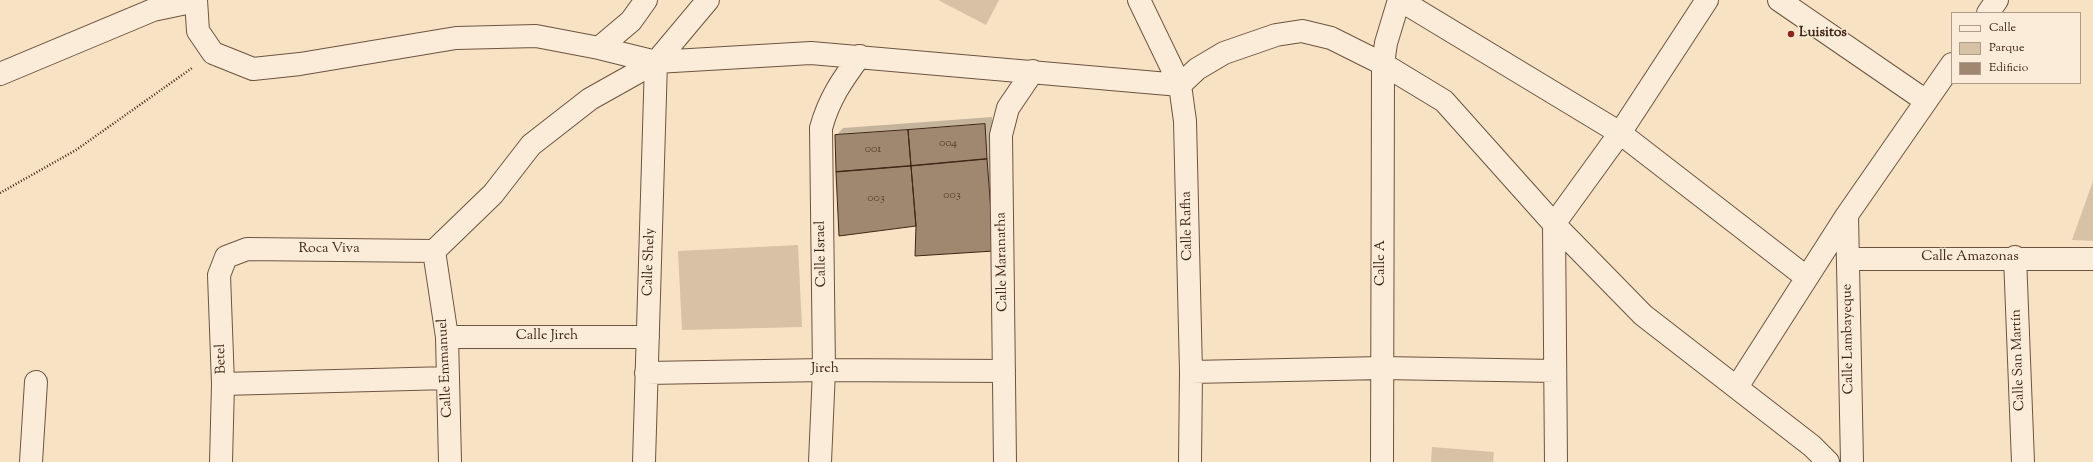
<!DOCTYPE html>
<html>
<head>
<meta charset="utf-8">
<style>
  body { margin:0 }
  #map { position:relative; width:2093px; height:462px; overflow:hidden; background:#f7e2c4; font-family:"Sorts Mill Goudy",serif }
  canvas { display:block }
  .legend { position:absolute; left:1951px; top:12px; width:130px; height:72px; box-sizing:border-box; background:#faecd9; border:1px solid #af9c8a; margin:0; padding:5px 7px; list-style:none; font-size:12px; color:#3f2414 }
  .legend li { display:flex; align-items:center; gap:8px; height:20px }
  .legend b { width:20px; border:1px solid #af9c8a }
</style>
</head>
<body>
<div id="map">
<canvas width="2093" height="462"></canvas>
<ul class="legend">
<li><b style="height:5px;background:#faecd9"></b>Calle</li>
<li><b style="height:11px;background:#d8c2a6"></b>Parque</li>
<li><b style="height:11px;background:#9f8770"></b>Edificio</li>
</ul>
</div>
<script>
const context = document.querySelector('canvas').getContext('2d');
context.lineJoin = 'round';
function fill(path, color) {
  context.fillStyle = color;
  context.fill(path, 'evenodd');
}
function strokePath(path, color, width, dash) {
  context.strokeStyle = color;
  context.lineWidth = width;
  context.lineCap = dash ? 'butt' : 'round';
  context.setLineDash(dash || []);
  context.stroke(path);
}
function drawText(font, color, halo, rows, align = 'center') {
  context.font = font + ' "Sorts Mill Goudy",serif';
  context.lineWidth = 3;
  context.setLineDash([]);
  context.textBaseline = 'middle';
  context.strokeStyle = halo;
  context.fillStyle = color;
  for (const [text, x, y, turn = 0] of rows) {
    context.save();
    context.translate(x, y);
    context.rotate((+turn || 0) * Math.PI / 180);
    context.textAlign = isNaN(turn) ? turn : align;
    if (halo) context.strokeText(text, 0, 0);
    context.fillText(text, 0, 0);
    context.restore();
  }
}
fill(new Path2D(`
  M 938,0 L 999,0 L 986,25 Z
  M 2093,181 L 2093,241 L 2072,240 Z
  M 798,245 L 802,327 L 682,330 L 678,251 Z
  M 1432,447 L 1494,452 L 1493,462 L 1431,462 Z`), '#d8c2a6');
fill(new Path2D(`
  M 992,117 L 1001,243 L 917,224 L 836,136 L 843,128 Z`), '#0003');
const building = new Path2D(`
  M 985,124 L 987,159 L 911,166 L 908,130 Z
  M 908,130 L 911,166 L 836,172 L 835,135 Z
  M 987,159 L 994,251 L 915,256 L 916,226 L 911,166 Z
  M 911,166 L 916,226 L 839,236 L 836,172 Z`);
fill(building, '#9f8770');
strokePath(building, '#3f2414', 1);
const minor = new Path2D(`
  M 196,0 L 198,31 L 213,53 L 253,69 L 300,64 L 456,38 L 536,36 L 599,48 L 656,62 L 811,53 L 1180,85 L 1197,69 L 1224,53 L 1276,35 L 1302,31 L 1331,38 L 1383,64 L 1444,101 L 1554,224 L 1643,315 L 1812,446 L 1828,462
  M 1139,0 L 1180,85 L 1185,121 L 1191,372 L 1190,462
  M 1400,0 L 1620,133 L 1806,277
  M 1779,0 L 1926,101
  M 1988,13 L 1997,0
  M 599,48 L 631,21 L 646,0
  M 0,74 L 153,10 L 196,1
  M 1847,215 L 1852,462
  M 434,251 L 493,194 L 531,145 L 590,99 L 656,62 L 708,0
  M 434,251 L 447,337 L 450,462
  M 2015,257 L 2023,462
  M 1848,259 L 2093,259
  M 447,337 L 648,337
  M 1191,372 L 1382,368 L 1555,371
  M 646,373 L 824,370 L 1004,371
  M 223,384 L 448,378
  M 1737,387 L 1847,215 L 1952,64
  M 31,462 L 36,382
  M 221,462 L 223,384 L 219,275 L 226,257 L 247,249 L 434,251
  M 644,462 L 656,62
  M 820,462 L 824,370 L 821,128 C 829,99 842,80 860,56
  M 1005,462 L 1001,135 L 1008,108 L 1033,71
  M 1382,462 L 1383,64 L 1386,43 L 1399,0
  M 1556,462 L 1554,224 L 1620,133 L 1707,0`);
strokePath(minor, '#6d5440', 24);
strokePath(new Path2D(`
  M 0,193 L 76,150 L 192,68`), '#3f2414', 2.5, [1, 2]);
strokePath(minor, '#faecd9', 22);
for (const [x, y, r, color] of [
  [1791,34,4,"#8f2418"]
]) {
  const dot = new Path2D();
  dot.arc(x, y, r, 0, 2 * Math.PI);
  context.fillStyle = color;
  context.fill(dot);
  strokePath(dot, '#faecd9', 1.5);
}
drawText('12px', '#573d2b', null, [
  ["004",948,144],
  ["001",873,150],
  ["003",952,196],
  ["003",876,199]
]);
drawText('bold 14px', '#3f2414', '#faecd9', [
  ["Luisitos",1799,34]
], 'left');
drawText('14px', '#3f2414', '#faecd9', [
  ["Calle Rafha",1188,226,-91],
  ["Roca Viva",329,250],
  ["Calle Israel",822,254,-91],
  ["Calle Amazonas",1970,258],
  ["Calle Shely",650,262,-88],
  ["Calle Maranatha",1003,262,-91],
  ["Calle A",1382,263,-90],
  ["Calle Jireh",547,337],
  ["Calle Lambayeque",1849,339,-91],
  ["Betel",222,359,-92],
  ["Calle San Martín",2019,360,-92],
  ["Calle Emmanuel",446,368,-93],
  ["Jireh",825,370]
]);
</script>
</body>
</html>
